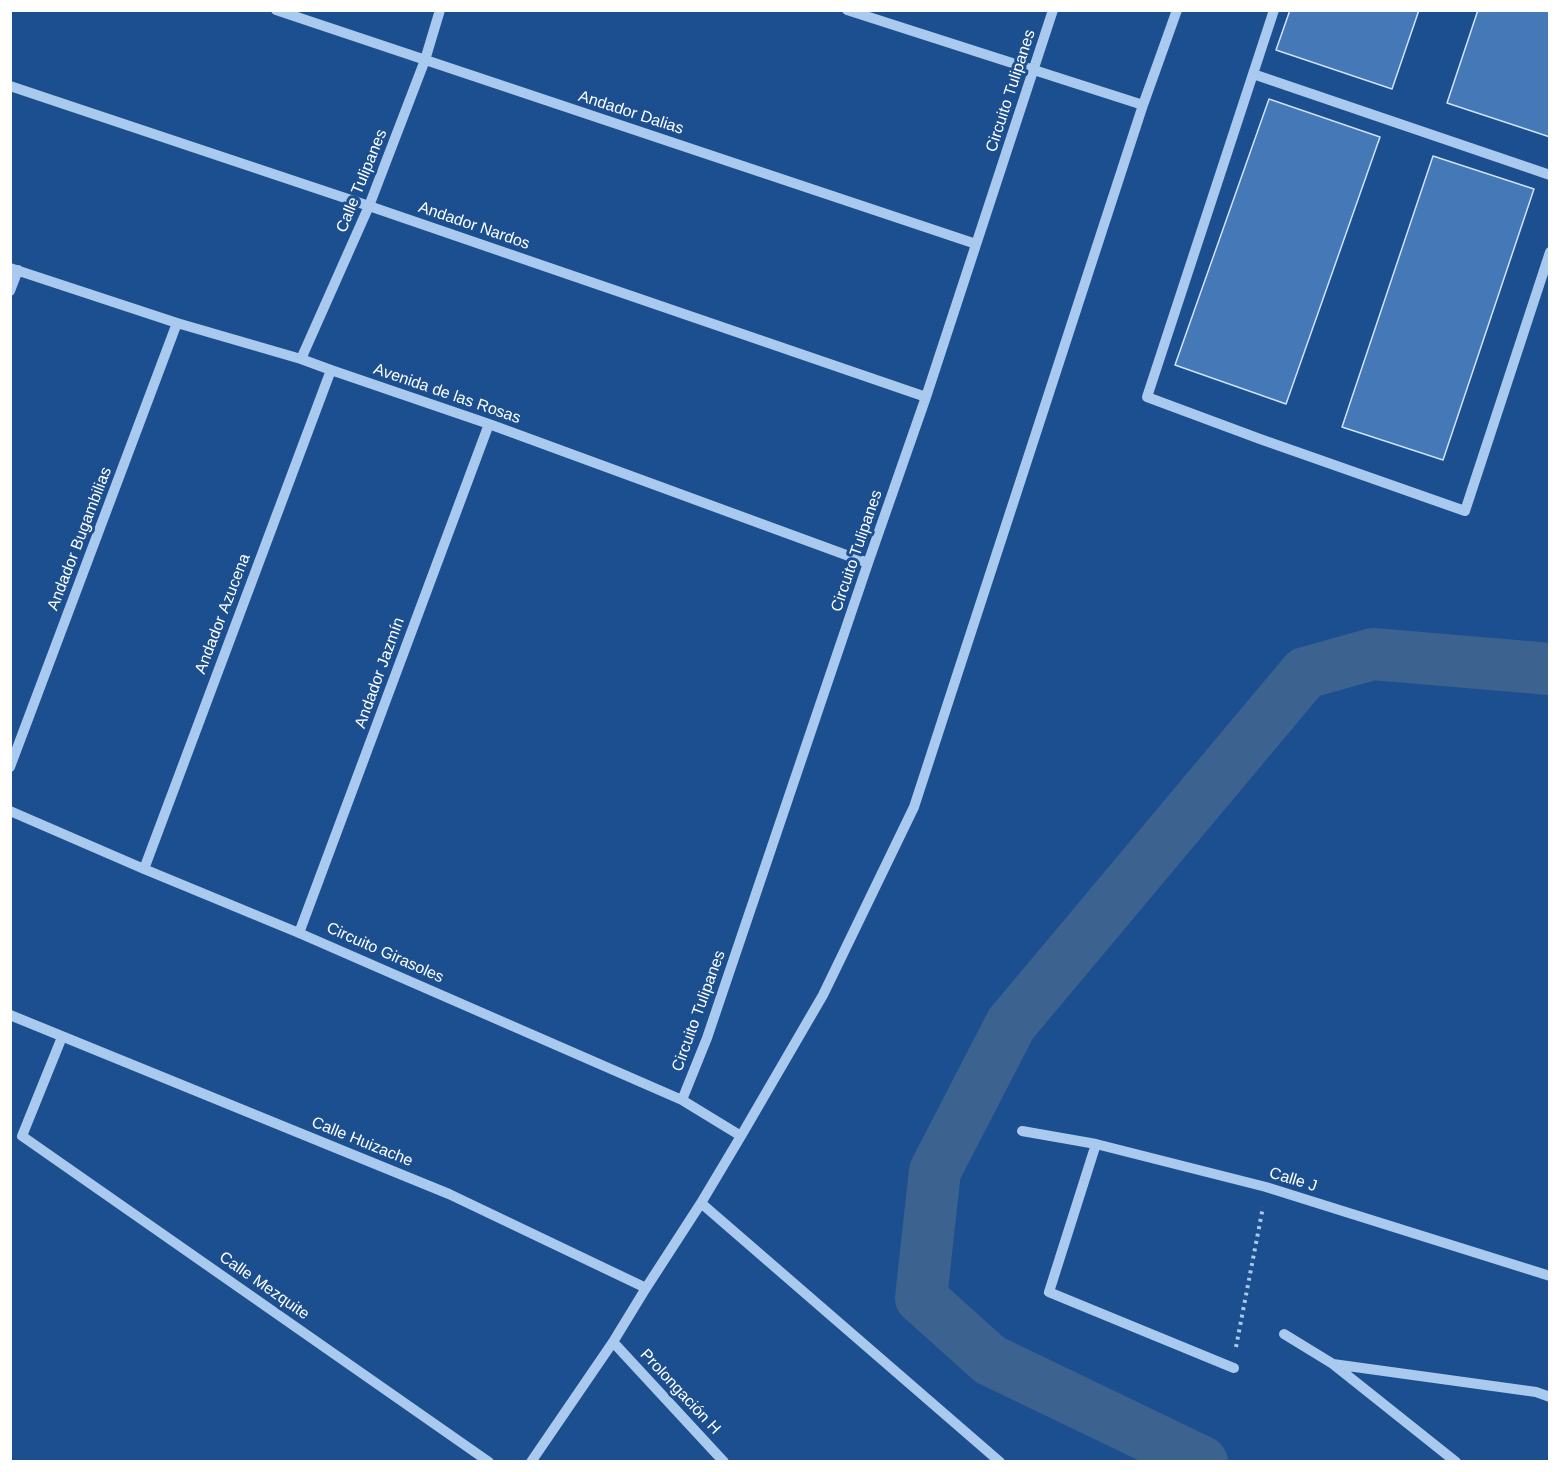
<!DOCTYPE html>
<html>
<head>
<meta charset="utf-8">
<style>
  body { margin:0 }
  #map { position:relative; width:1560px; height:1472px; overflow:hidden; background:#1b4f8f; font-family:Helvetica,sans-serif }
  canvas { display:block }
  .frame { position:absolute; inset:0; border:12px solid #fff; pointer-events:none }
</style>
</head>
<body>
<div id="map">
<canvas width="1560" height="1472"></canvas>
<div class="frame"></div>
</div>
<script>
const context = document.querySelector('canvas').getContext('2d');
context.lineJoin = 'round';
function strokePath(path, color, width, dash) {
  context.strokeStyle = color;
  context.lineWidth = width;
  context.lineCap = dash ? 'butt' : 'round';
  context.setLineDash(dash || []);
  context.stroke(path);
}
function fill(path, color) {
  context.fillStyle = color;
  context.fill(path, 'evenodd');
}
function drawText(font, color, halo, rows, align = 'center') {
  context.font = font + ' Helvetica,sans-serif';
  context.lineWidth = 6;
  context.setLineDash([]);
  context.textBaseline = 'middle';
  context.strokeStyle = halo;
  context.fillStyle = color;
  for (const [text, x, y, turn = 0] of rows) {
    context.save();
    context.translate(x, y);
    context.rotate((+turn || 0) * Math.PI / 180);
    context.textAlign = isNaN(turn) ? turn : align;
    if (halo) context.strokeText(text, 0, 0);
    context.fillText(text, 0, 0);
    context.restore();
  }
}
strokePath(new Path2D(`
  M 1202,1462 L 990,1360 L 921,1298 L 935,1171 L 1011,1024 L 1305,673 L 1373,654 L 1550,669`), '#3c6290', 52);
const building = new Path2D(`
  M 1290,10 L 1419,10 L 1392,89 L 1276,50 Z
  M 1478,10 L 1550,10 L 1550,137 L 1447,103 Z
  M 1269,99 L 1380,137 L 1286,404 L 1175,365 Z
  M 1433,156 L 1534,189 L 1443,460 L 1342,427 Z`);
fill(building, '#4478b7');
strokePath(building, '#cfe3fa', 1.5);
strokePath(new Path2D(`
  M 1236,1347 L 1263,1207`), '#a9c9ee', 4, [3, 4.5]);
strokePath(new Path2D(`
  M 276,10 L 976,244
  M 847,10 L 1143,105
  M 1274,10 L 1147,397 L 1260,439 L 1465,511 L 1550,252
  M 1253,74 L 1550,175
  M 10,86 L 369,206 L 926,397
  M 10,268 L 177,323 L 301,359 L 331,370 L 489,424 L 868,563
  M 10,291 L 18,270
  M 301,359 L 369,206 L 425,60 L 440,10
  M 10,767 L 177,323
  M 10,811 L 144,869 L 299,933 L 682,1100 L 741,1136
  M 144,869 L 331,370
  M 299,933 L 489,424
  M 10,1015 L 449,1194 L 646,1288
  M 62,1037 L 22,1136 L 489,1462
  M 682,1100 L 707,1038 L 868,563 L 926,397 L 1053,10
  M 1022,1131 L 1096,1144 L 1266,1187 L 1550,1276
  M 1096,1144 L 1049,1292 L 1234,1368
  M 701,1203 L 1000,1462
  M 1284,1334 L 1333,1364 L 1536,1392 L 1550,1397
  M 613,1342 L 724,1462
  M 1333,1364 L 1456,1462
  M 531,1462 L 613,1342 L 646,1288 L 701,1203 L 741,1136 L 823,995 L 914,807 L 1143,105 L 1177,10`), '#a9c9ee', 10);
drawText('16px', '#fff', '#1b4f8f', [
  ["Circuito Tulipanes",1011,91,-72],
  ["Andador Dalias",631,113,18],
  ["Calle Tulipanes",362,181,-68],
  ["Andador Nardos",474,226,19],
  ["Avenida de las Rosas",447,394,19],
  ["Andador Bugambilias",80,539,-69],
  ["Circuito Tulipanes",857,551,-71],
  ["Andador Azucena",223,614,-69],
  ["Andador Jazmín",380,673,-70],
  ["Circuito Girasoles",385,953,24],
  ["Circuito Tulipanes",699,1011,-70],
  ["Calle Huizache",362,1142,22],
  ["Calle J",1293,1180,17],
  ["Calle Mezquite",264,1286,35],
  ["Prolongación H",680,1392,47]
]);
</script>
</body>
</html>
